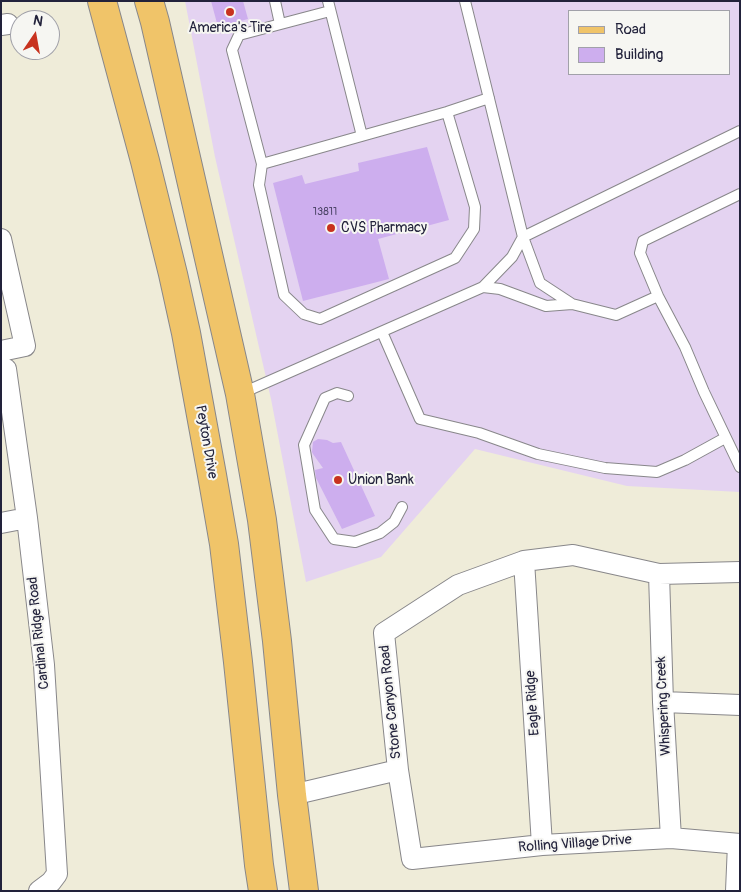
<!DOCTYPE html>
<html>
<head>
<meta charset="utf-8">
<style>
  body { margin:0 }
  #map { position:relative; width:741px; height:892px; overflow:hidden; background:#efecd9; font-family:Pangolin,sans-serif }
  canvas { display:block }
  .frame { position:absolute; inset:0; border:2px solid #22223b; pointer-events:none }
  .legend { position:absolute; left:568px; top:10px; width:162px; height:65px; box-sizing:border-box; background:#f6f6f2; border:1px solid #a1a1a9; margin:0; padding:6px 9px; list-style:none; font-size:15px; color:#22223b }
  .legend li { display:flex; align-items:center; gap:10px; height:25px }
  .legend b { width:25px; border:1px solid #a1a1a9 }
  .north { position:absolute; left:10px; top:10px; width:50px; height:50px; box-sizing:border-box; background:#f6f6f2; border:1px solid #a1a1a9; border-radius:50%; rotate:12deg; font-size:14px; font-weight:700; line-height:20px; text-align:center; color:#22223b }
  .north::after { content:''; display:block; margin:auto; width:18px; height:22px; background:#c8321e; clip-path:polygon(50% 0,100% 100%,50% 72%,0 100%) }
</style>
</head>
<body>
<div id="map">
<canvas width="741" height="892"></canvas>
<div class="frame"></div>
<ul class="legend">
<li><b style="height:6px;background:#f0c469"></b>Road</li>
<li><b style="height:14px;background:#cdaeee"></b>Building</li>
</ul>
<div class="north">N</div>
</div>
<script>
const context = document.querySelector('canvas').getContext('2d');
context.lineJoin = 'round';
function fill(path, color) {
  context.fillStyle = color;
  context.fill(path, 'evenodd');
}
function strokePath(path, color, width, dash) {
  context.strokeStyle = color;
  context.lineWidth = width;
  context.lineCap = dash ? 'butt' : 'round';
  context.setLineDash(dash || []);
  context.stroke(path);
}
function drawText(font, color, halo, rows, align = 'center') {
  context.font = font + ' Pangolin,sans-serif';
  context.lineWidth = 4;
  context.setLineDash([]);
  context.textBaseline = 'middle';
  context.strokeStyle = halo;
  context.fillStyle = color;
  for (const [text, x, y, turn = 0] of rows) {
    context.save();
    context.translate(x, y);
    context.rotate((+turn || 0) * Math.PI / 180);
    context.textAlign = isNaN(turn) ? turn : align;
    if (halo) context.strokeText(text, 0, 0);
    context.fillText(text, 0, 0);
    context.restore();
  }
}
fill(new Path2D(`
  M 185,1 L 740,1 L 740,492 L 627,486 L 475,449 L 381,557 L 306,582 L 271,399 L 215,157 ZM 570,11 L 730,11 L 730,74 L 570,74 Z`), '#e4d3f1');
fill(new Path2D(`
  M 211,1 L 243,1 L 248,19 L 218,27 Z
  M 427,147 L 449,220 L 378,239 L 389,279 L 303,301 L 273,183 L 302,175 L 305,184 L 359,171 L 358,163 Z
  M 318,439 L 327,440 L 333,443 L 341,442 L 375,516 L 342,529 L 316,478 L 315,470 L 323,468 L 313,454 L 312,452 L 313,442 Z`), '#cdaeee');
const service = new Path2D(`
  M 275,1 L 280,24
  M 328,1 L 362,136
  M 465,1 L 523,237 L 540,283 L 572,304 L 616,315 L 658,296 L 685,347 L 704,392 L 740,467
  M 330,11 L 239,35 L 232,50 L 262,164 L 259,185 L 284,295 L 304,314 L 320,319 L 455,258 L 474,229 L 475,207 L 447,112
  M 262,164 L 447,112 L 489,98
  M 483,287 L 500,289 L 546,306 L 572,304
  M 658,296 L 640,253 L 643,241 L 740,194
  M 382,332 L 420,419 L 479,433 L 538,454 L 605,468 L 657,472 L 685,460 L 725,438
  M 240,394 L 483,287 L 512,257 L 523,237 L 740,131
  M 348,396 L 337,393 L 325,398 L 304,445 L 315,510 L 334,539 L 355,542 L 380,533 L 394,522 L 402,507`);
const minor = new Path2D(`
  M 1,25 L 8,24
  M 1,239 L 25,346 L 1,351
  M 6,369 L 27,518 L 44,665 L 57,874 L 51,882 L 39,891
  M 1,523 L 27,518
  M 524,561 L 542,845
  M 740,572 L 659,574 L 573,555 L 524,561 L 458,585 L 384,633 L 398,770 L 412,859 L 542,845 L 671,838 L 740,844
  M 659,574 L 663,702 L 671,838
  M 663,702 L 740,705
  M 292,795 L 398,770
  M 736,891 L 738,844`);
const primary = new Path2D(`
  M 102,1 L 145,161 L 173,274 L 186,333 L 212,475 L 224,544 L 238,662 L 259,865 L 263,891
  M 149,1 L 155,22 L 240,394 L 262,520 L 277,641 L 292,795 L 304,891`);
strokePath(service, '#88878a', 12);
strokePath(minor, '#88878a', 22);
strokePath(primary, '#88878a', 30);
strokePath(service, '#fff', 10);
strokePath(minor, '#fff', 20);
strokePath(primary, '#f0c469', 28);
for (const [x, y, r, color] of [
  [230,12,5,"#c8321e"],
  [331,228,5,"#c8321e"],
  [338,480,5,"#c8321e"]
]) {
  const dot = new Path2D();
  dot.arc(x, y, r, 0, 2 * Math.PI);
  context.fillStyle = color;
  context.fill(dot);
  strokePath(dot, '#f6f6f2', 2);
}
drawText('11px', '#4d4568', null, [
  ["13811",325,212]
]);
drawText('14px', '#22223b', '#f6f6f2', [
  ["America's Tire",230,28,"center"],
  ["CVS Pharmacy",341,228],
  ["Union Bank",348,480]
], 'left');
drawText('14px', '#22223b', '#f6f6f2', [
  ["Peyton Drive",206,442,80],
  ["Cardinal Ridge Road",39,633,-96],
  ["Stone Canyon Road",391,702,-96],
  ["Eagle Ridge",533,703,-94],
  ["Whispering Creek",664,706,-93],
  ["Rolling Village Drive",575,844,-4]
]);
</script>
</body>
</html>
